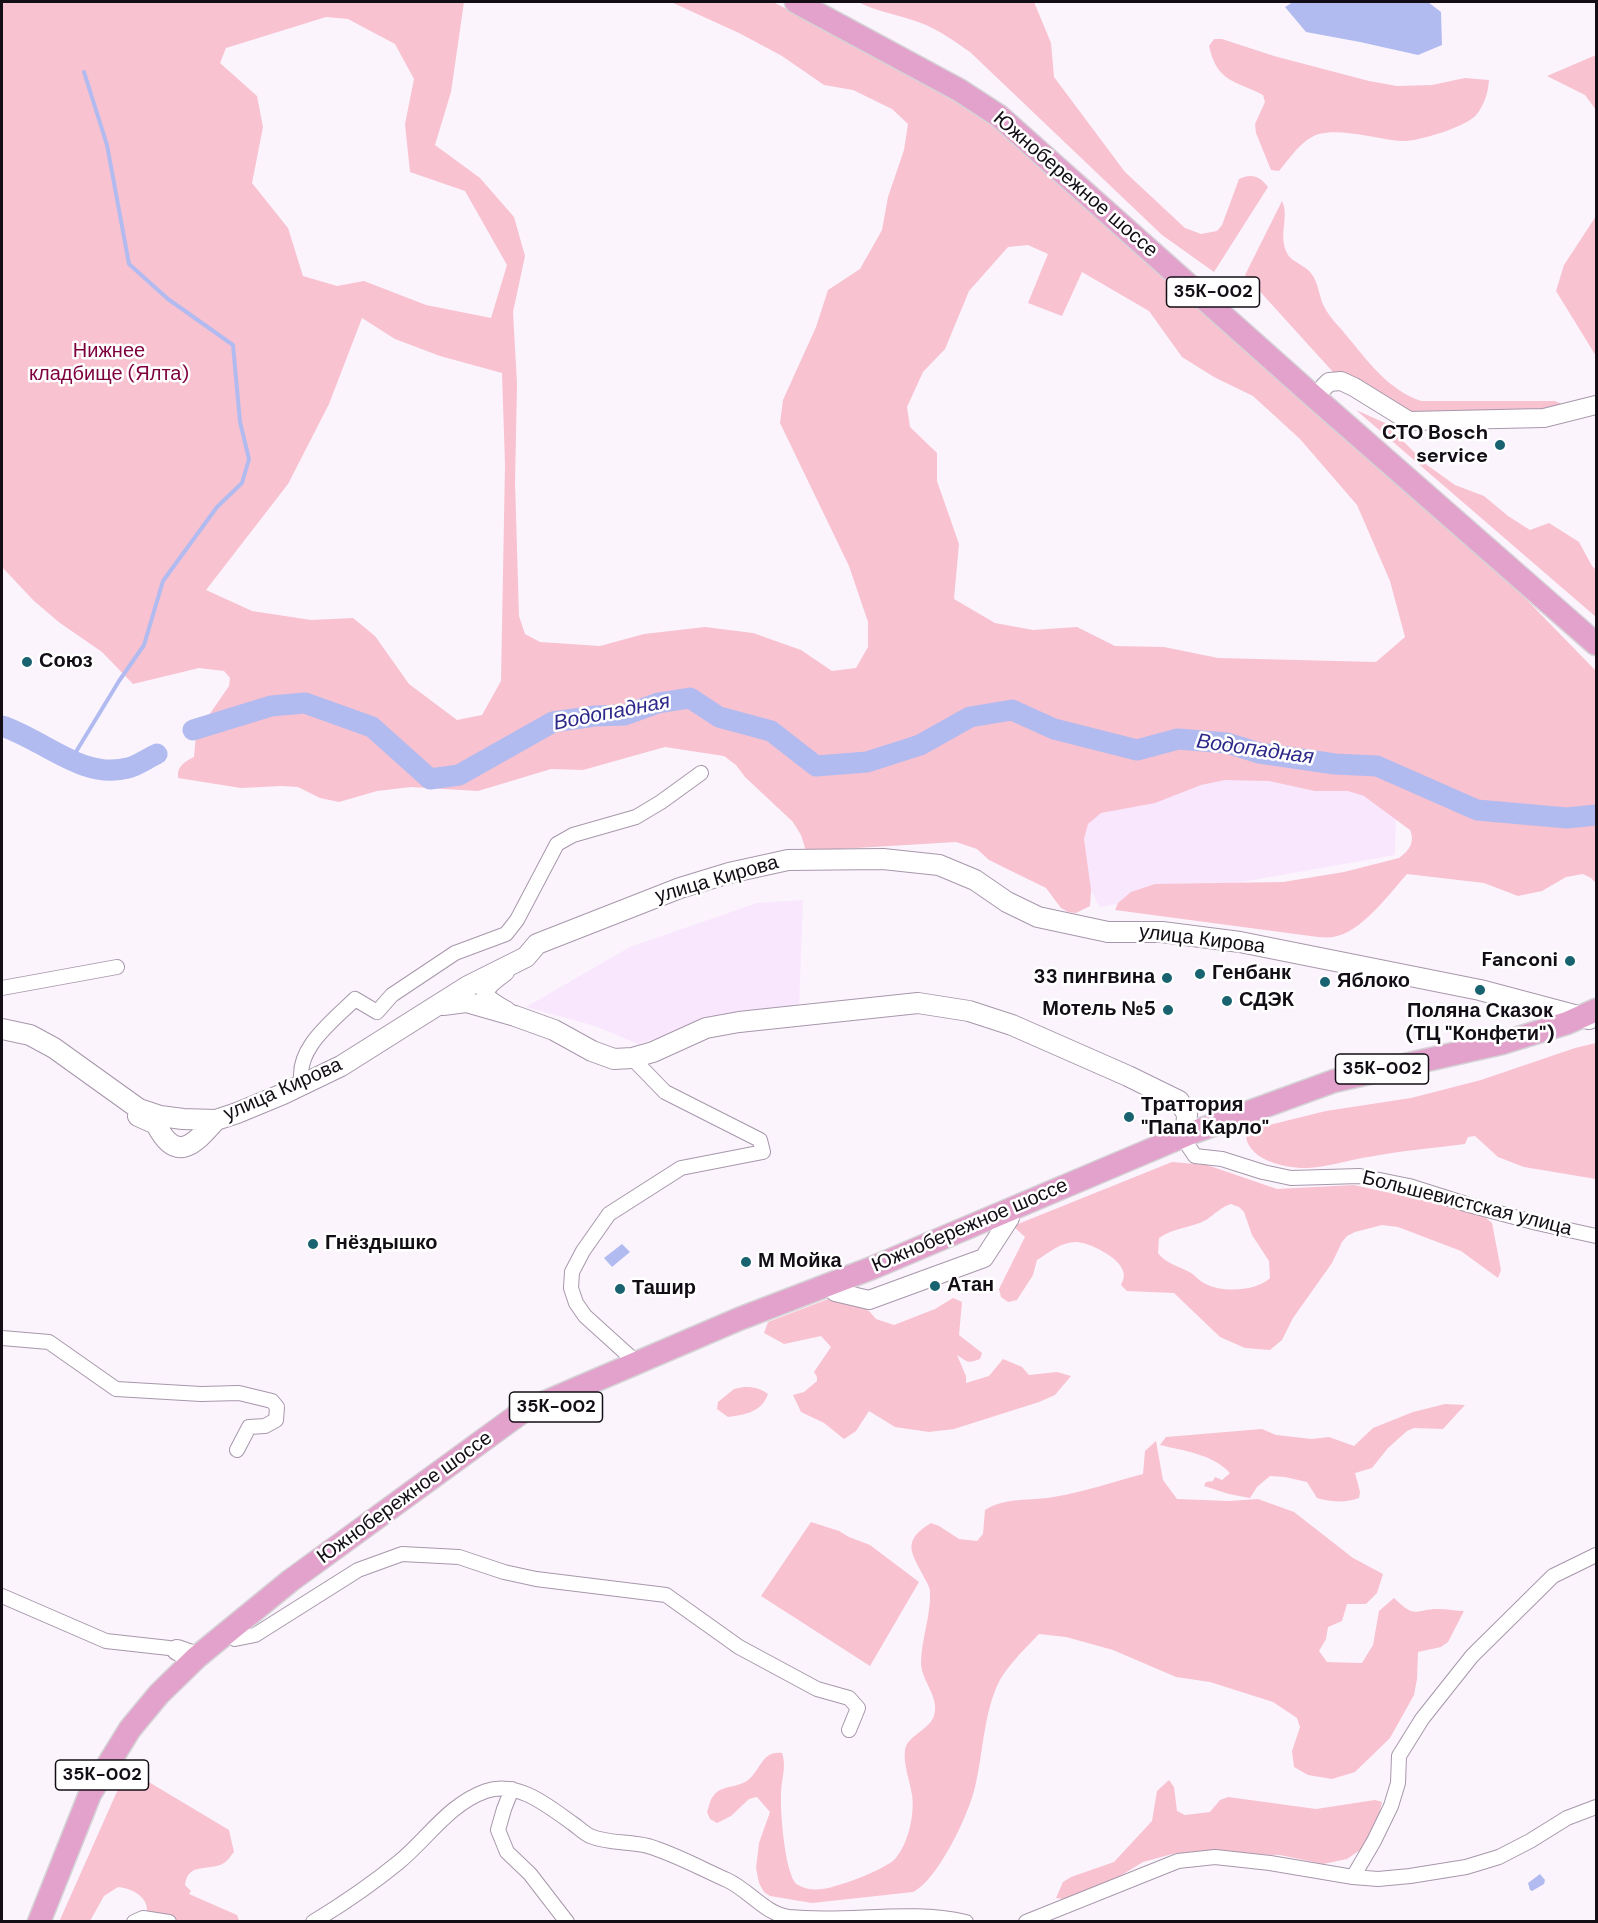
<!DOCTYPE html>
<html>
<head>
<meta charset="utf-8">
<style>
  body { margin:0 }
  #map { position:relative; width:1598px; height:1923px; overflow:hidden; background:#fbf4fd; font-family:"DM Sans",sans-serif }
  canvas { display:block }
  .frame { position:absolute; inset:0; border:3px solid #130d15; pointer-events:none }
</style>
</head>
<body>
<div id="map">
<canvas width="1598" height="1923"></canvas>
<div class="frame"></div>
</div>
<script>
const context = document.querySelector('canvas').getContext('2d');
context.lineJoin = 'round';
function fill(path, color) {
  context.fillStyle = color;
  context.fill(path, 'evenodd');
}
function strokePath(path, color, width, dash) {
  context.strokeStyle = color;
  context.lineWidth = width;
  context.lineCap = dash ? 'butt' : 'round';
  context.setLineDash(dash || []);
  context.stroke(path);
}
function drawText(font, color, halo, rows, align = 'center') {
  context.font = font + ' "DM Sans",sans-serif';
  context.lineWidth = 5;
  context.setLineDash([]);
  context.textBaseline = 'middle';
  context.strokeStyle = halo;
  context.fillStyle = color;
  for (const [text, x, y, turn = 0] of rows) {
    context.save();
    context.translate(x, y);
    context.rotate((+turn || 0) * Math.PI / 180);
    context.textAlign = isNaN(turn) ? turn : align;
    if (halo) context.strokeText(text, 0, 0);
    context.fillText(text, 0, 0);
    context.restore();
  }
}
fill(new Path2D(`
  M 1262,769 L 1396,801 L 1395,855 L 1100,907 L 1045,809 Z
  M 803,900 L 799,1009 L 717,1019 L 638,1044 L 595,1026 L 526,1007 L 630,947 L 757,903 Z`), '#f9e7fe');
fill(new Path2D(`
  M 2,2 L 464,2 L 451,92 L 435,145 L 480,178 L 514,217 L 525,256 L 513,312 L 517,384 L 515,482 L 519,616 L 525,634 L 540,642 L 600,646 L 644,634 L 705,627 L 753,633 L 801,650 L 832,671 L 856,668 L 868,647 L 868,622 L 849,566 L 780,423 L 783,400 L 816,327 L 828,290 L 860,269 L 882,230 L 888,197 L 904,150 L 908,124 L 892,109 L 853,90 L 824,85 L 782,56 L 739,33 L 671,2 L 773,2 L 962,99 L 1485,557 L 1596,671 L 1596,883 L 1591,878 L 1583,874 L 1566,877 L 1542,891 L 1518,896 L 1484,883 L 1407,874 C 1389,894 1361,933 1333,937 C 1328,938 1323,937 1318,937 L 1115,910 L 1118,903 L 1131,892 L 1155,884 L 1283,882 L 1344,872 L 1399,858 C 1410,850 1415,842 1410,830 L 1364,796 L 1348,791 L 1315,791 L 1269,781 L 1225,780 L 1201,785 L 1155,803 L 1101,813 L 1088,824 L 1084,839 L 1091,890 L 1090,906 L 1076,913 L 1068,912 L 1061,908 L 1046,888 L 989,860 L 977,849 L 956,842 L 806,851 L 801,835 L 793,822 L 745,777 L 736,765 L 724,756 L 665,747 L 583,770 L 551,769 L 478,791 L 411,787 L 377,791 L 339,802 L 320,798 L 298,787 L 282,786 L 241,788 L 178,778 C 177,766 184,762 194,757 L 196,734 L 229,686 L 230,678 L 224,671 L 199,668 L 133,684 L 102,652 L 60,623 L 34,601 L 2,567 ZM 326,17 L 348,19 L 395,44 L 414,79 L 405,124 L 410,172 L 465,191 L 507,265 L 491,318 L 426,305 L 364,281 L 337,286 L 303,276 L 288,228 L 252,183 L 263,127 L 257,96 L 220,63 L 226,48 ZM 1028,245 L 1048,254 L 1028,303 L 1062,316 L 1082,272 L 1149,311 L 1182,357 L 1214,377 L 1253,396 L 1300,439 L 1357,505 L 1390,581 L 1405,637 L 1376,662 L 1218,658 L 1164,647 L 1115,646 L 1077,627 L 1033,630 L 995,623 L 954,599 L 959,544 L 937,481 L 937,453 L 910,427 L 907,407 L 923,372 L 945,349 L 969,291 L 1008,247 ZM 362,318 L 395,339 L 440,356 L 502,373 L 505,464 L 501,681 L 482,715 L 457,720 L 409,684 L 375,636 L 353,618 L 311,620 L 252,611 L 206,590 L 288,484 L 329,404 Z
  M 858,2 L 1034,2 L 1051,43 L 1054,77 L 1125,172 L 1185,228 L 1201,234 L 1217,231 L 1222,225 L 1239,179 C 1251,173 1260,176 1268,187 L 1214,272 L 1162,235 L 970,52 C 954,41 939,30 921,23 C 900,15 878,12 858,2 Z
  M 1214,39 L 1222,39 L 1274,56 L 1369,81 L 1397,86 L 1432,85 L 1465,78 L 1489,80 C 1488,93 1485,103 1477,114 C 1467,127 1417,142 1401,141 C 1376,139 1342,128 1319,134 C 1302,139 1290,158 1279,171 L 1271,170 L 1256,133 L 1255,124 L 1265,102 L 1263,95 C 1234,80 1217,82 1209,46 Z
  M 1596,55 L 1596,110 L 1585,95 L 1547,76 Z
  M 1282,201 C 1290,218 1277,235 1288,255 C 1293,262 1304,265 1310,272 C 1320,283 1318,298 1326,310 C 1331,319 1340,327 1346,335 C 1367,360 1388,390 1421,401 L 1555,401 L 1562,404 L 1560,412 L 1410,412 L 1333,372 L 1245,275 Z
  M 1596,216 L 1596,356 L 1556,291 L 1564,265 Z
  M 1356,410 L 1385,423 L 1427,465 L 1455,485 L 1484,496 L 1508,516 L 1530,530 L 1549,523 L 1579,542 L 1592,566 L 1596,570 L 1596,617 Z
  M 1596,1043 L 1596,1179 L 1524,1167 L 1498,1157 L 1475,1136 L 1468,1137 L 1465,1144 C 1433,1148 1400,1151 1368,1157 C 1349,1160 1328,1167 1308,1168 C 1287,1169 1245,1160 1246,1133 L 1253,1129 L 1326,1111 L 1411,1098 L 1481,1080 L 1575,1048 Z
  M 1172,1162 L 1207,1165 L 1277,1189 L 1354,1185 L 1480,1213 L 1492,1223 L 1501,1270 L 1498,1278 L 1461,1251 L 1398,1227 L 1382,1225 L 1355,1232 L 1347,1236 L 1342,1242 L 1332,1263 L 1293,1318 L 1282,1340 L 1270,1350 L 1245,1348 L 1220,1337 L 1174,1293 L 1127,1291 L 1121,1285 C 1123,1280 1125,1277 1123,1271 C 1120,1258 1089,1242 1076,1242 C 1061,1242 1050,1252 1037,1260 L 1033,1275 L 1017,1300 L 1008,1302 L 1001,1297 L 999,1289 L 1025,1237 L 1013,1226 ZM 1231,1204 L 1239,1207 L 1244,1212 L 1252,1235 L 1269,1261 L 1270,1278 C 1257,1291 1222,1293 1206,1284 C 1200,1282 1196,1276 1191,1273 C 1179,1266 1166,1264 1158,1253 L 1159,1238 C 1173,1228 1191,1228 1206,1220 C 1215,1214 1221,1207 1231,1204 Z
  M 836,1296 L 855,1302 L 869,1311 L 876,1319 L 894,1325 L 935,1309 L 953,1298 L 962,1302 L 959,1335 L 982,1353 L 980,1359 C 967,1364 968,1362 957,1355 L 966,1376 L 966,1383 L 989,1376 L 1003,1359 L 1022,1367 L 1029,1375 L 1057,1372 L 1071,1376 L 1055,1395 L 1039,1402 L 954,1429 L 929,1432 L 895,1427 L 869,1411 L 856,1431 L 844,1439 L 824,1423 L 801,1412 L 793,1395 L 804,1392 L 817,1381 L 817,1377 L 814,1372 L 831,1347 L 821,1336 L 784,1344 L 764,1333 L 768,1322 Z
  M 744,1387 C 754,1387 760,1388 768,1394 C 762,1412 744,1415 728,1417 L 717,1409 L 718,1402 L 734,1389 Z
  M 1445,1404 L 1465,1405 L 1443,1429 L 1414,1428 L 1407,1431 L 1388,1448 L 1372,1468 L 1355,1473 L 1360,1492 L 1359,1498 C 1346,1503 1331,1502 1317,1498 L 1307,1482 L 1285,1477 L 1270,1476 L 1257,1487 L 1250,1498 L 1229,1494 L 1204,1486 L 1206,1482 L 1213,1481 L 1215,1477 L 1222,1480 L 1230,1473 C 1212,1454 1185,1451 1160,1445 L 1166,1437 L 1262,1429 L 1276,1435 L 1312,1439 L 1329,1437 L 1354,1446 L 1373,1428 L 1413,1412 Z
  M 1156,1441 L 1163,1480 L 1177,1499 L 1229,1501 L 1258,1499 L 1294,1512 L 1353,1558 L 1383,1574 L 1377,1593 L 1366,1604 L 1347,1604 L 1342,1621 L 1328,1627 L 1326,1639 L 1319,1651 L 1327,1662 L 1362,1663 L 1373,1645 L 1379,1611 L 1394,1598 C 1417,1620 1413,1609 1439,1609 C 1447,1609 1456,1611 1464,1611 L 1448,1642 L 1441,1647 L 1418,1652 L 1417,1679 L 1414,1695 L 1390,1738 L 1355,1772 L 1332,1779 L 1308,1775 L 1294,1767 L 1292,1751 L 1300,1727 L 1297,1718 L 1273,1702 L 1210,1682 L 1176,1677 L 1113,1650 L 1066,1637 L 1039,1634 C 1024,1650 1005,1667 996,1688 C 983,1720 983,1754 975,1787 C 969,1814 938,1880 913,1892 L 812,1903 L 770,1896 L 764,1892 L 759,1883 L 756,1868 L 759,1843 L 770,1812 L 757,1797 L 749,1799 L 731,1816 L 717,1823 L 710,1819 L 707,1812 C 709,1807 710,1799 714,1795 C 722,1785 738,1788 748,1780 C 761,1770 762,1750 782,1753 C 787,1766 781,1780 781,1794 C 780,1810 785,1878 798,1885 C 812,1893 827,1889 842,1884 C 853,1881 888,1867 895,1859 C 908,1844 915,1815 912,1795 C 910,1781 903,1764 905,1750 C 907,1736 929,1730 934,1716 C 940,1697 922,1682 921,1664 C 921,1640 931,1616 930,1592 C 930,1587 927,1583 925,1579 C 912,1553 900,1542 931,1523 L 939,1526 L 959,1539 L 977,1541 L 983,1534 L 985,1510 C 1006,1497 1030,1501 1053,1497 C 1083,1492 1113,1482 1143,1474 L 1145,1451 Z
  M 811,1522 L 839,1531 L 849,1537 L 870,1545 L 919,1582 L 870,1666 L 761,1596 Z
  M 127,1769 L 229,1830 L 234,1852 C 231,1855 228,1861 224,1863 C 210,1872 188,1861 185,1885 L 191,1891 L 189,1894 L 237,1915 L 239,1921 L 144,1921 C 145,1918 147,1915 147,1911 C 148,1896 130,1888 118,1887 L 104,1896 L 90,1921 L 59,1922 Z
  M 1169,1780 L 1174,1787 L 1177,1811 L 1185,1815 L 1210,1812 L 1220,1800 L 1228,1797 L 1316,1809 L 1375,1800 L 1382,1802 L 1374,1835 L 1369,1844 L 1347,1859 L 1323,1864 L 1280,1855 L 1176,1853 L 1143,1862 L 1115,1879 L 1071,1897 L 1064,1899 L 1056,1898 L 1063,1882 L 1071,1877 L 1114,1862 L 1152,1821 L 1157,1791 Z`), '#f8c2d0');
fill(new Path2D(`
  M 1293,2 L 1428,2 L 1441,12 L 1442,45 L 1418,55 L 1360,42 L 1306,32 L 1285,7 Z
  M 622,1244 L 630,1252 L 612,1267 L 604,1258 Z
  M 1540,1874 L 1545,1880 L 1544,1884 L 1532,1891 L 1530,1890 L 1528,1883 Z`), '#b2bbf0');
strokePath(new Path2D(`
  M 71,760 L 119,681 L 144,645 L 163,581 L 217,507 L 242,483 L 249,459 L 240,422 L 233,345 L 168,299 L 129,264 L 107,145 L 84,72`), '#b2bbf0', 4);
strokePath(new Path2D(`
  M 2,726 C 43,739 82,780 128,768 C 137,766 148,758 157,754
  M 193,730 L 271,706 L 305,703 L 372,727 L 430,779 L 459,775 L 553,722 L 595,716 L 625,715 L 658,703 L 690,698 L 719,717 L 771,731 L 816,766 L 867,762 L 920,745 L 970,717 L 1012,710 L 1054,729 L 1137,750 L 1178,739 L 1227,743 L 1259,753 L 1335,764 L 1377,766 L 1477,810 L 1567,818 L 1596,815`), '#b2bbf0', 21);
const minor = new Path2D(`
  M 2,988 L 117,967
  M 632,1058 L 665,1092 L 760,1140 L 763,1152 L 681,1168 L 609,1214 L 583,1251 L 572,1272 L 571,1288 L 576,1303 L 585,1316 L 637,1363
  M 302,1084 C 294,1049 333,1021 355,999 L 377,1012 L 392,995 L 455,953 L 506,934 L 517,920 L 557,844 L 573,835 L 636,817 L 661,802 L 701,773
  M 1187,1144 L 1195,1156 L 1222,1159 L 1263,1172 L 1291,1178 L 1360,1176 L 1409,1186 L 1469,1205 L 1537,1223 L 1596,1236
  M 2,1338 L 49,1342 L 116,1389 L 201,1394 L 239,1393 L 272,1401 L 277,1407 L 276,1420 L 265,1426 L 249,1427 L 237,1450
  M 2,1596 L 106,1641 L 169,1648 L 177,1650 L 181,1656
  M 235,1639 L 255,1635 L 358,1570 L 402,1554 L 459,1557 L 504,1572 L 536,1579 L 666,1595 L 739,1647 L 817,1689 L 849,1698 L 858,1708 L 849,1730
  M 512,1789 L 504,1809 L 498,1830 L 507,1852 L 530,1874 L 567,1922
  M 1353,1877 L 1374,1841 L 1391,1806 L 1398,1783 L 1399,1756 L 1422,1719 L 1472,1656 L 1553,1576 L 1596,1555
  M 134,1922 L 143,1918 L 169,1922
  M 313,1922 C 343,1904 372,1884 399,1862 C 428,1838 449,1804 486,1791 C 517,1780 548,1806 572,1823 C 578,1827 584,1833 590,1836 C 609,1844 629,1841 648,1846 C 675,1854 702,1869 727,1880 C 749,1890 765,1914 789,1917 C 848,1923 908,1909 966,1922
  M 1026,1922 L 1178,1861 L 1215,1857 L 1270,1863 L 1353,1877 L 1378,1879 L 1410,1876 L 1466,1867 L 1499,1857 L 1530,1841 L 1567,1818 L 1596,1807`);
const tertiary = new Path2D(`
  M 1324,387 L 1329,382 L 1341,381 L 1354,387 L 1409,421 L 1544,418 L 1596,405
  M 505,972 C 479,991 478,995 507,1011
  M 835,1292 L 869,1300 L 984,1258 L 1010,1218`);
const secondary = new Path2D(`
  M 443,1005 L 466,1002 L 515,1016 L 554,1030 L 592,1051 L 614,1059 L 632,1058 L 653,1052 L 706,1028 L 739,1022 L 918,1003 L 969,1011 L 1012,1025 L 1128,1076 L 1179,1101 L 1187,1114 L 1186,1135
  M 2,1029 L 30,1035 L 54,1048 L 139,1109 L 160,1116 L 183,1119 L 216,1120 L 237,1113 L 283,1094 L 341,1066 L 468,986 L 526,957 L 537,944 L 680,888 L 729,873 L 788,860 L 883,859 L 939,865 L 975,880 L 1007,902 L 1038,917 L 1108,932 L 1162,932 L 1240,942 L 1480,990 L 1589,1019
  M 138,1116 L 156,1124 C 176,1164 194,1145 216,1120
  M 177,1650 L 197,1657`);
const trunk = new Path2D(`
  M 796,2 L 959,90 L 999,116 L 1312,395 L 1596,644
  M 39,1922 L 90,1794 L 130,1729 L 159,1694 L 197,1657 L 290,1581 L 522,1412 L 739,1319 L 872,1268 L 1186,1135 L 1334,1081 L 1502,1043 L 1567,1023 L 1596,1010`);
strokePath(minor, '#a797ab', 16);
strokePath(tertiary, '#a797ab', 20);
strokePath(secondary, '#a797ab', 22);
strokePath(trunk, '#d5d3d5', 25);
strokePath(minor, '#fff', 14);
strokePath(tertiary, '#fff', 18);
strokePath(secondary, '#fff', 20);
strokePath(trunk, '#e2a2cc', 22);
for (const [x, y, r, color] of [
  [1500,445,6,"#196270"],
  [27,662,6,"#196270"],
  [1570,961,6,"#196270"],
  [1200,974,6,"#196270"],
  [1167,978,6,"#196270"],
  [1325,982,6,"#196270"],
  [1480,990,6,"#196270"],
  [1227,1001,6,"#196270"],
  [1168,1010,6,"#196270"],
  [1129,1117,6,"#196270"],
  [313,1244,6,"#196270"],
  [746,1262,6,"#196270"],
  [935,1286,6,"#196270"],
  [620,1289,6,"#196270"]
]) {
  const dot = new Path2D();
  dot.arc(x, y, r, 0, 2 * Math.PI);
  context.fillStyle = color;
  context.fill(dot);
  strokePath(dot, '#fff', 2);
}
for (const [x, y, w] of [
  [1213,292,93],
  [1382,1069,93],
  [556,1407,93],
  [102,1775,93]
]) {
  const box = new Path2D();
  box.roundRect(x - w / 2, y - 15, w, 30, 4.5);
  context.fillStyle = '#fff';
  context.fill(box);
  strokePath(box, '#130d15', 1.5);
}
drawText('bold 18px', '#130d15', null, [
  ["35К-002",1213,292],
  ["35К-002",1382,1069],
  ["35К-002",556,1407],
  ["35К-002",102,1775]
]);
drawText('20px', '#130d15', '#fff', [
  ["Южнобережное шоссе",1075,185,41],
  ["улица Кирова",717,880,-16],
  ["улица Кирова",1202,940,7],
  ["улица Кирова",283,1090,-24],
  ["Большевистская улица",1467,1204,14],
  ["Южнобережное шоссе",970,1226,-23],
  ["Южнобережное шоссе",405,1498,-36]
]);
drawText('20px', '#7d003d', '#fff', [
  ["Нижнее",109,352],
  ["кладбище (Ялта)",109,375]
]);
drawText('bold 20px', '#130d15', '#fff', [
  ["СТО Bosch",1488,434,"right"],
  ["service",1488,457,"right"],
  ["Союз",39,662],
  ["Fanconi",1558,961,"right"],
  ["Генбанк",1212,974],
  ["33 пингвина",1155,978,"right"],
  ["Яблоко",1337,982],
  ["СДЭК",1239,1001],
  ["Мотель №5",1156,1010,"right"],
  ["Поляна Сказок",1480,1012,"center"],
  ["(ТЦ \"Конфети\")",1480,1035,"center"],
  ["Траттория",1141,1106],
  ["\"Папа Карло\"",1141,1129],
  ["Гнёздышко",325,1244],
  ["М Мойка",758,1262],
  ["Атан",947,1286],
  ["Ташир",632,1289]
], 'left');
drawText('italic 21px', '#2d298a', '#fff', [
  ["Водопадная",612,713,-11],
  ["Водопадная",1255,750,8]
]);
</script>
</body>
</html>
